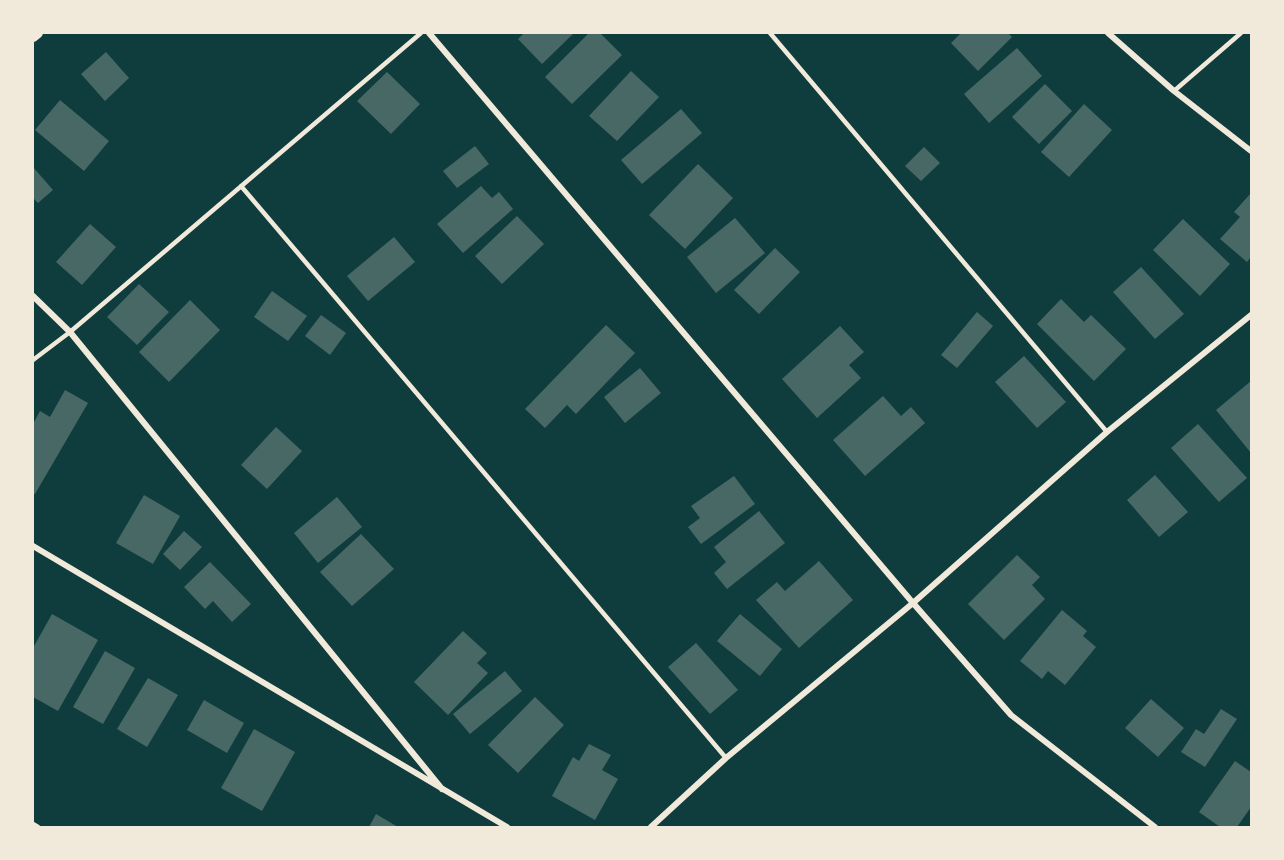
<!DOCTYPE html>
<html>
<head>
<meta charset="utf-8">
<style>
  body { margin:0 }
  #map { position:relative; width:1284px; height:860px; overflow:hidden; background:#0f3d3e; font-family:Mulish,sans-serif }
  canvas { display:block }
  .frame { position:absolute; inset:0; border:34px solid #f1e9da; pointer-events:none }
</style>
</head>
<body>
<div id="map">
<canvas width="1284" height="860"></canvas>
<div class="frame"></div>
</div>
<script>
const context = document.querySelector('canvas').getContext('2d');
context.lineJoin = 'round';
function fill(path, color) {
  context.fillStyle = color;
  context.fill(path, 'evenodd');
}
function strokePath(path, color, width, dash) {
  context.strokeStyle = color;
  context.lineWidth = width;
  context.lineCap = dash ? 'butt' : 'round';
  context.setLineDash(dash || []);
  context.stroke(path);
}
fill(new Path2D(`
  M 524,33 L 574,33 L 542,64 L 518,39 Z
  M 589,33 L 600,33 L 622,55 L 572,104 L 545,77 Z
  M 961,33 L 1008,33 L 1012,37 L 978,71 L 951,43 Z
  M 1017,48 L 1042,76 L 989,123 L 964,94 Z
  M 106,52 L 129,78 L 105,101 L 81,74 Z
  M 631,71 L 659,97 L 617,141 L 589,116 Z
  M 387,72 L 420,104 L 391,134 L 357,101 Z
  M 1045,84 L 1072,111 L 1039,144 L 1012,117 Z
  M 60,100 L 109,141 L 84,171 L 35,130 Z
  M 1084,104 L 1112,130 L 1069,177 L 1041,152 Z
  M 681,109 L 702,133 L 642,184 L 621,160 Z
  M 475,146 L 489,164 L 457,188 L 443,171 Z
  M 924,147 L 940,163 L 921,181 L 905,166 Z
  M 698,164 L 733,198 L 685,249 L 649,215 Z
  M 33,167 L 53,190 L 38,203 L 33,198 Z
  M 481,186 L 492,198 L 499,192 L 513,209 L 463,253 L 437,224 Z
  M 1251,193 L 1251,257 L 1247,262 L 1220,239 L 1240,217 L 1234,212 Z
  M 517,216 L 544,244 L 502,284 L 475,256 Z
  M 735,218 L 765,253 L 716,293 L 687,257 Z
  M 1183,219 L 1230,264 L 1200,296 L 1153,250 Z
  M 90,224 L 116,247 L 82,285 L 56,262 Z
  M 394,237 L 415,262 L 368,301 L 347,276 Z
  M 775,248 L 800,272 L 759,314 L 734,290 Z
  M 1141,267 L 1184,314 L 1155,339 L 1113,292 Z
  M 139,284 L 169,312 L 137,345 L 107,317 Z
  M 272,291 L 307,316 L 288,341 L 254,317 Z
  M 1061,299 L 1084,322 L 1091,315 L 1126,349 L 1094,381 L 1037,324 Z
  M 190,300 L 220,330 L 169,382 L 139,352 Z
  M 977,312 L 993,326 L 957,368 L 941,355 Z
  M 321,315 L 346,333 L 330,355 L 305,336 Z
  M 606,325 L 635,353 L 576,414 L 567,405 L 545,428 L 525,409 Z
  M 840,326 L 864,352 L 849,365 L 861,378 L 817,418 L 782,379 Z
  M 1024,356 L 1066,402 L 1037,428 L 995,382 Z
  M 640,368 L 661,393 L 625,423 L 604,397 Z
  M 1251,381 L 1251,453 L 1216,410 Z
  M 65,390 L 88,403 L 35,494 L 33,493 L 33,424 L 40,411 L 50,417 Z
  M 883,396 L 901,416 L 911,407 L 925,423 L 865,476 L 833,440 Z
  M 1198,424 L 1247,478 L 1219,502 L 1171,448 Z
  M 276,427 L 302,451 L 267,489 L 241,465 Z
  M 1155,475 L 1188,512 L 1159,537 L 1127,500 Z
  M 734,476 L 755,504 L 701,544 L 688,527 L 700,518 L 691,506 Z
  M 144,495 L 180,516 L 153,564 L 116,543 Z
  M 337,497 L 362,527 L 318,563 L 294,533 Z
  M 759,511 L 785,543 L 727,589 L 714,573 L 726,562 L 714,547 Z
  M 184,531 L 202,547 L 180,570 L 163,554 Z
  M 361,534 L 394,569 L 352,606 L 320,572 Z
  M 1017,555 L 1040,577 L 1032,585 L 1045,599 L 1004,640 L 968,604 Z
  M 819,561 L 853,600 L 799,648 L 756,600 L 777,582 L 785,591 Z
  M 210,562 L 251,604 L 232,622 L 213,601 L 205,609 L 184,587 Z
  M 1062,610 L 1087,631 L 1083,636 L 1096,647 L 1065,685 L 1048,671 L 1042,679 L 1020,661 Z
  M 52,614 L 98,640 L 58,711 L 33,697 L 33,648 Z
  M 740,614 L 782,649 L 760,676 L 717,641 Z
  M 463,631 L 487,653 L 477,663 L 488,673 L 448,715 L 414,682 Z
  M 696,643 L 738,690 L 710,714 L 668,667 Z
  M 105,651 L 135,668 L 103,724 L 73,707 Z
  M 505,671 L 522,691 L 470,734 L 453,714 Z
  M 148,678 L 178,695 L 147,747 L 117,729 Z
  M 535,697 L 564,725 L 518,773 L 488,745 Z
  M 1151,699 L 1184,728 L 1158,757 L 1125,728 Z
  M 204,700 L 244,723 L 227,753 L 187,730 Z
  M 1221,709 L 1237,719 L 1205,767 L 1181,752 L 1196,729 L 1204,734 Z
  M 254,729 L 295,752 L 262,811 L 221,788 Z
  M 589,744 L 611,755 L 602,770 L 618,779 L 595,820 L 552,796 L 573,757 L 579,761 Z
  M 1235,761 L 1251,772 L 1251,807 L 1237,827 L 1220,827 L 1199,812 Z
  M 376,814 L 398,827 L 369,827 Z`), '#486865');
strokePath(new Path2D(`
  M 770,33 L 1107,432
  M 1174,91 L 1241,33
  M 241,186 L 726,758
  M 33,360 L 70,332 L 421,33
  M 33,824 L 38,827`), '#f1e9da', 4.5);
strokePath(new Path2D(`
  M 429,33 L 913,603 L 1011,715 L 1155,827
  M 1108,33 L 1174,91 L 1251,151
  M 33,296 L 70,332 L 442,789
  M 33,546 L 507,827
  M 651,827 L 726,758 L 913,603 L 1107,432 L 1251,315`), '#f1e9da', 6);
strokePath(new Path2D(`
  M 33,37 L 38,33`), '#f1e9da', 10);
</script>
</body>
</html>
